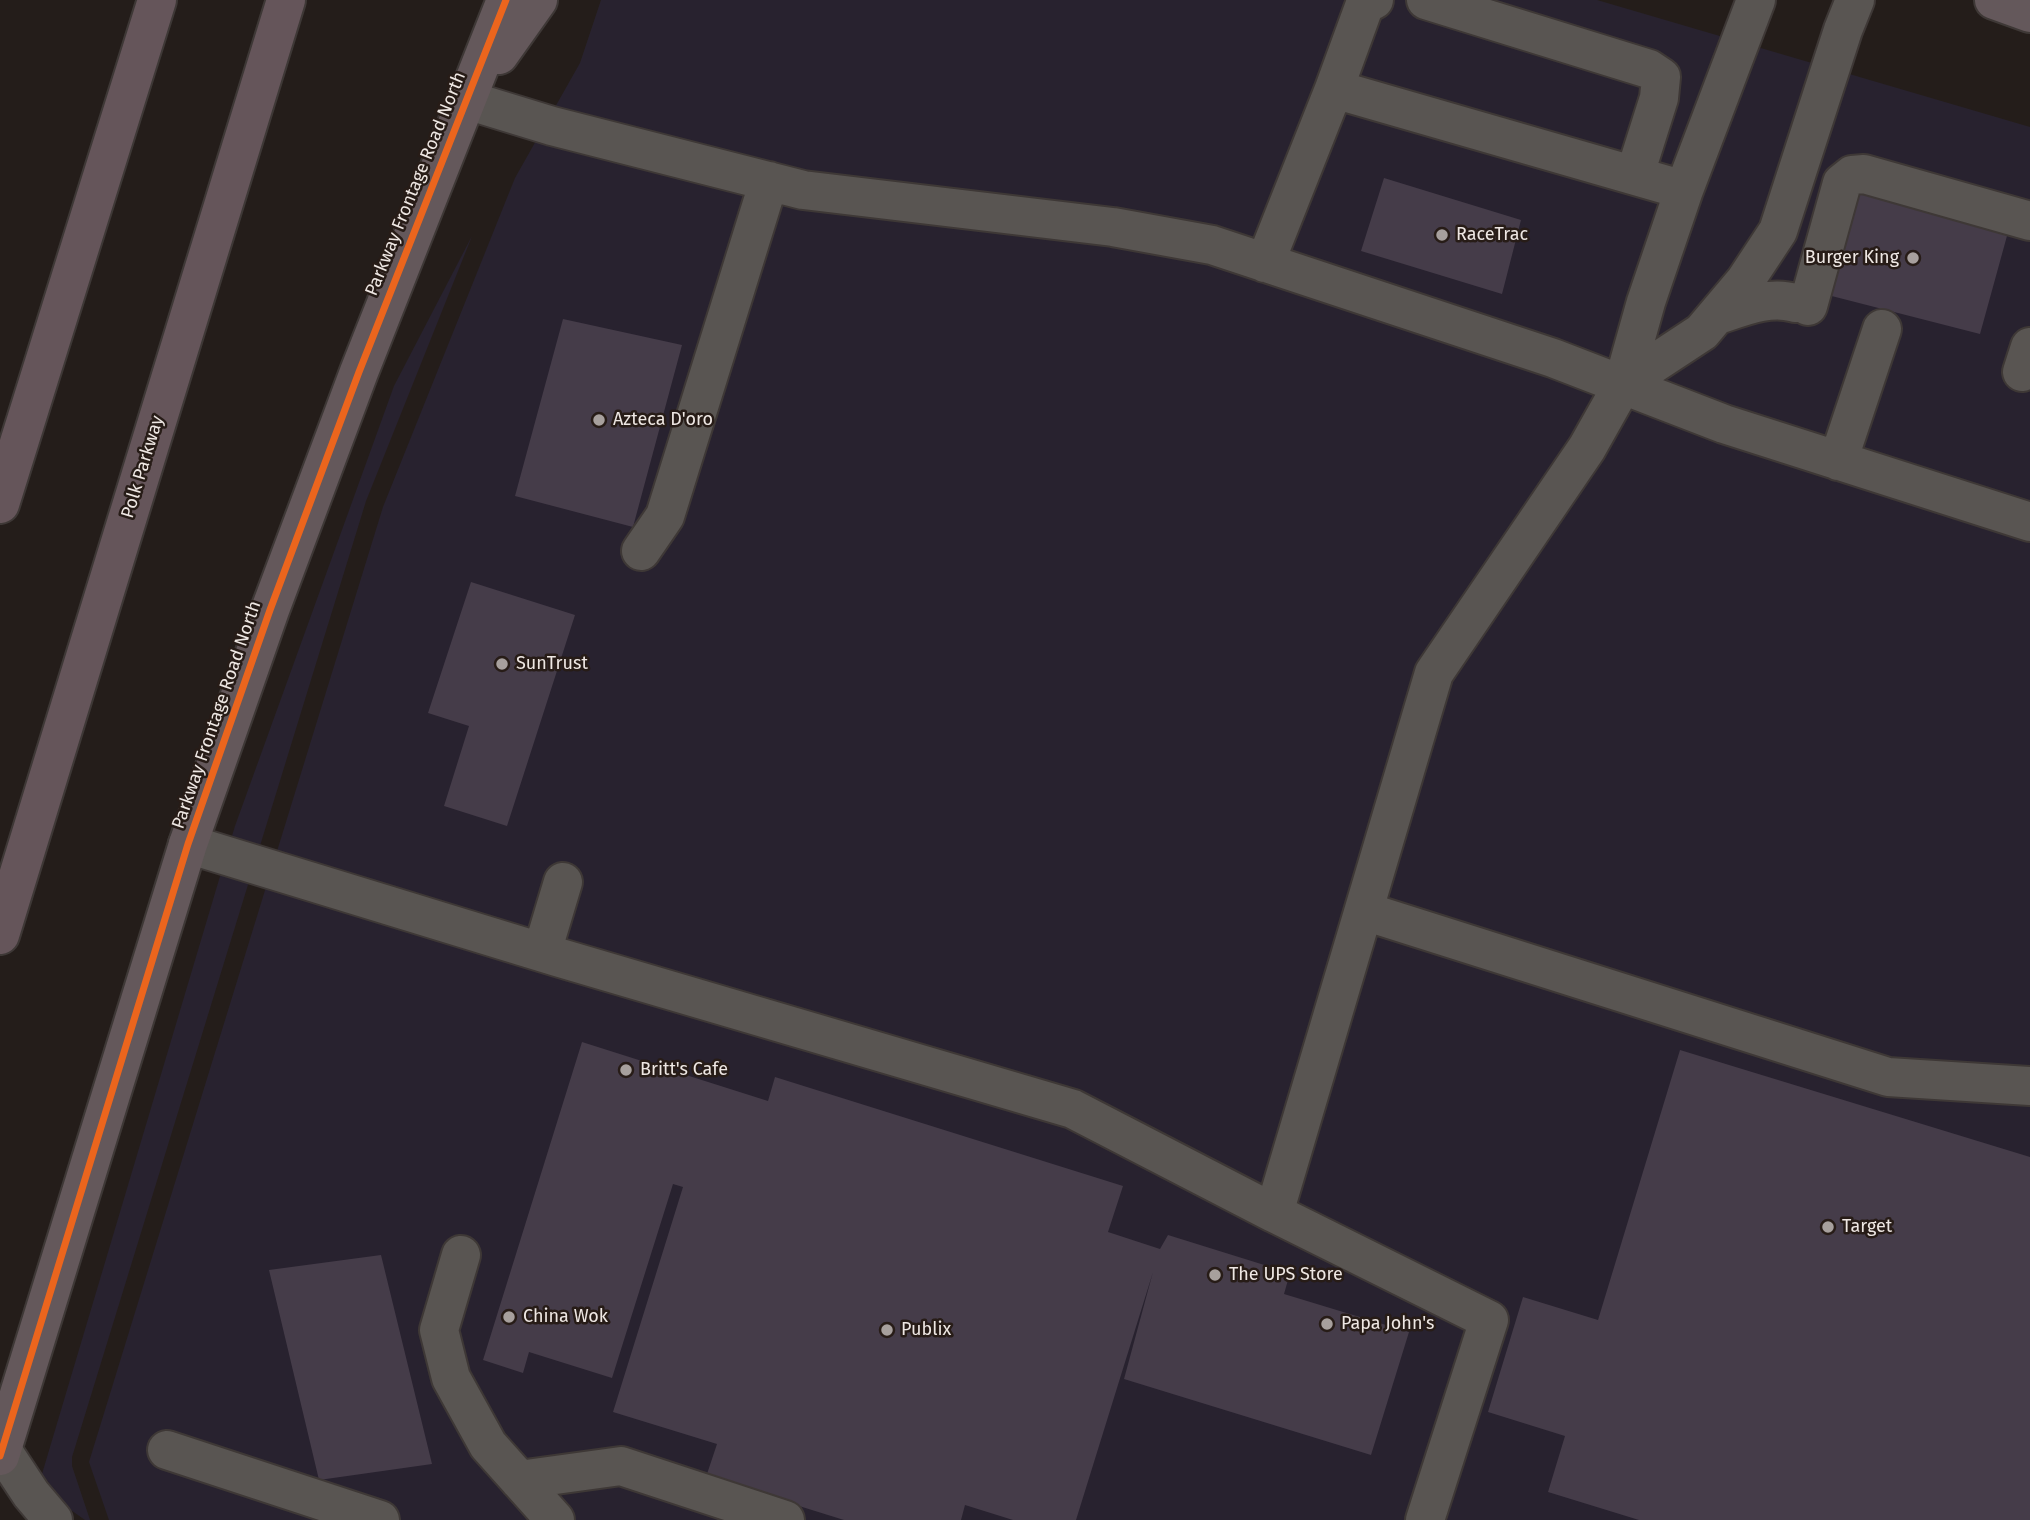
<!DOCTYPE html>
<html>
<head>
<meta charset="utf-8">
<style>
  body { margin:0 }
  canvas { display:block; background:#241d1a }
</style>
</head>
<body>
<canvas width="2030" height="1520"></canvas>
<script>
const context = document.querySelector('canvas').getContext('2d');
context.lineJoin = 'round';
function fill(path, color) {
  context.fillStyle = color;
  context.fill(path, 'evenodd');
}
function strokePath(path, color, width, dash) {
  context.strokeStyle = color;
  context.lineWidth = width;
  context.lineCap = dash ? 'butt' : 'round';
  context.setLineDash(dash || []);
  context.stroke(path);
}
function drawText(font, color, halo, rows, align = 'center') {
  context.font = font + ' "Fira Sans",sans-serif';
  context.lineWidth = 5;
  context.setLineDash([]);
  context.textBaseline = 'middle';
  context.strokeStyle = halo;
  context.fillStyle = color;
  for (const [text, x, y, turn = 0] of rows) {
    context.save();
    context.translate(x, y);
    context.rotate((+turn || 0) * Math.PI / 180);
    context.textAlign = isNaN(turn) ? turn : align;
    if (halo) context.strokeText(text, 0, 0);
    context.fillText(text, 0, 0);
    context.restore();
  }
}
fill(new Path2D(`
  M 601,0 L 1597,0 L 2030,127 L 2030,1520 L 109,1520 L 89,1462 L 383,507 L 515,178 L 580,63 Z
  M 472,236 L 366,501 L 72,1457 L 72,1466 L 90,1520 L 85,1520 L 68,1508 L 42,1474 L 235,826 L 394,386 Z`), '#28222f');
fill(new Path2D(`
  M 1384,178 L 1521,220 L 1502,294 L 1361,251 Z
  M 1849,180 L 2010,225 L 1980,334 L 1816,292 Z
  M 563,319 L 682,345 L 633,527 L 515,496 Z
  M 471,582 L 575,615 L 507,826 L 444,806 L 469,726 L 428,713 Z
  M 582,1042 L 768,1101 L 775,1077 L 1123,1186 L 1108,1232 L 1160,1249 L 1168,1235 L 1290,1273 L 1284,1294 L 1409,1332 L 1371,1455 L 1124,1379 L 1153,1272 L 1076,1520 L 1013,1520 L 965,1505 L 961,1520 L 844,1520 L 706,1477 L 717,1444 L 613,1412 L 683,1187 L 673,1184 L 612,1378 L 529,1352 L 523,1373 L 483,1360 Z
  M 1680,1050 L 2030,1157 L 2030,1520 L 1639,1520 L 1548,1492 L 1565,1436 L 1488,1412 L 1523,1297 L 1598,1320 Z
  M 381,1255 L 432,1464 L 319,1480 L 269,1270 Z`), '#453c49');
const minor = new Path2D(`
  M 1426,0 L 1649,69 L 1661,77 L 1659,98 L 1635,174
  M 1334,89 L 1365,4 L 1374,0
  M 467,100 L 552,126 L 803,190 L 1113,227 L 1212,245 L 1553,358 L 1724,424 L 2030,522
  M 1265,263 L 1334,89 L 1684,190
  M 1808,306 L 1842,183 L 1852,175 L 1864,174 L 2030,221
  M 1718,315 C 1742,307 1770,295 1795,303
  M 2022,372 L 2030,347
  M 1623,384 L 1702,332 L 1745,281 L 1778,231 L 1843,30 L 1855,0
  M 1838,461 L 1882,329
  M 641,551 L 665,516 L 769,181
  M 188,844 L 557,957 L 1073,1109 L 1274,1213
  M 1364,911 L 1888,1077 L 2030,1086
  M 542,952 L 563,882
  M 461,1255 L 439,1330 L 451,1378 L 488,1445 L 555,1520
  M 2,1450 L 31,1494 L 53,1520
  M 167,1450 L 380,1520
  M 519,1480 L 621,1466 L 785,1520
  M 1425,1520 L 1489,1320 L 1274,1213 L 1434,673 L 1587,448 L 1623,384 L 1646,302 L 1684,190 L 1756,0`);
const major = new Path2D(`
  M 1994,0 L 2030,13
  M 499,55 L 538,0
  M 0,1456 L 188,844 L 270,610 L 359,372 L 506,0`);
const highway = new Path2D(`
  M 0,504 L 157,0
  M 0,935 L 286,0`);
strokePath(minor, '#3e3836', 42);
strokePath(major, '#3e3836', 42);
strokePath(highway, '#3e3836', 42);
strokePath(minor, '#595552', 38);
strokePath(major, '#64585b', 38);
strokePath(highway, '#65555a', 38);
strokePath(new Path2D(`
  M 0,1456 L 188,844 L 270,610 L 359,372 L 506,0`), '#eb651d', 7);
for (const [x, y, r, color] of [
  [1442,235,7,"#a7a09d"],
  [1913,258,7,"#a7a09d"],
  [599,420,7,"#a7a09d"],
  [502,664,7,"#a7a09d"],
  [626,1070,7,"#a7a09d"],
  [1828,1227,7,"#a7a09d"],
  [1215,1275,7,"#a7a09d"],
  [509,1317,7,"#a7a09d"],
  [1327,1324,7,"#a7a09d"],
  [887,1330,7,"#a7a09d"]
]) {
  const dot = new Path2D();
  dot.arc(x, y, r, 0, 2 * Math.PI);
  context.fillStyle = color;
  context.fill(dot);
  strokePath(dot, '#271c17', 2.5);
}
drawText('18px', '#eee7e3', '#271c17', [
  ["Parkway Frontage Road North",416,184,-68],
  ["Polk Parkway",143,467,-73],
  ["Parkway Frontage Road North",217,715,-71]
]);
drawText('18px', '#eee7e3', '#271c17', [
  ["RaceTrac",1456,235],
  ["Burger King",1899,258,"right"],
  ["Azteca D'oro",613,420],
  ["SunTrust",516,664],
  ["Britt's Cafe",640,1070],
  ["Target",1842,1227],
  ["The UPS Store",1229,1275],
  ["China Wok",523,1317],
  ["Papa John's",1341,1324],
  ["Publix",901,1330]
], 'left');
</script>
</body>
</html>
